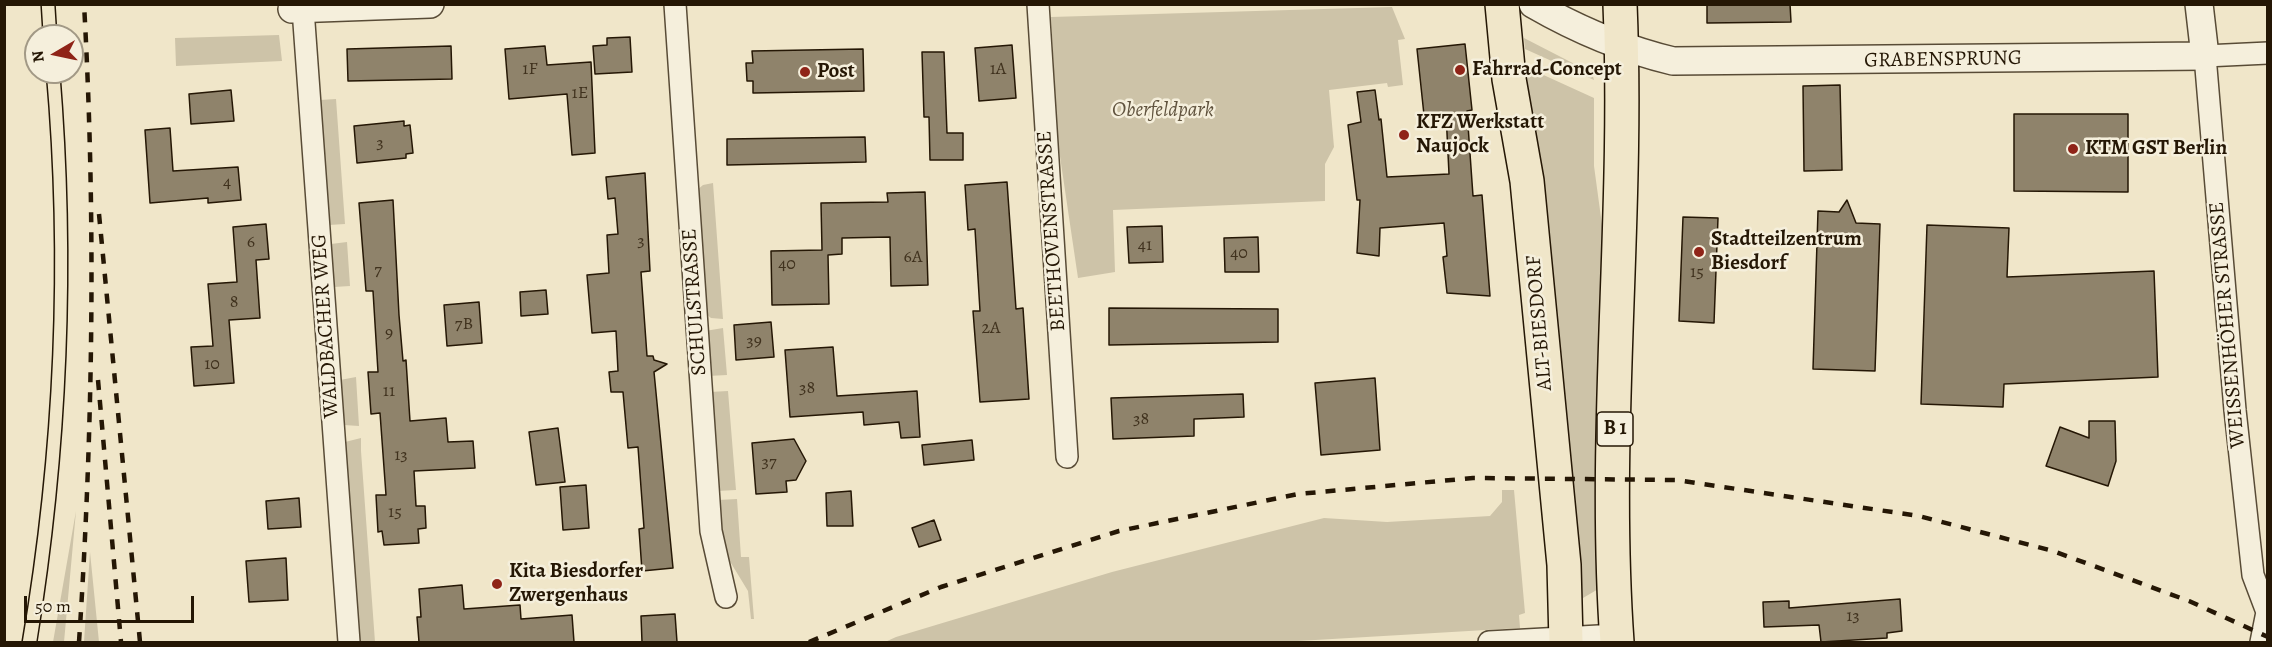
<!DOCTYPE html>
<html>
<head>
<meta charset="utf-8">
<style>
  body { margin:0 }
  #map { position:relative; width:2272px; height:647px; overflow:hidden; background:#f0e6c9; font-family:Alegreya,serif }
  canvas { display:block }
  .frame { position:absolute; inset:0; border:6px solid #251705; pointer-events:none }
  .north { position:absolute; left:24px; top:24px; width:60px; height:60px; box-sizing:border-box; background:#f5efdc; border:2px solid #a29986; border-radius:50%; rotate:261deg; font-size:16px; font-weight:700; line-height:24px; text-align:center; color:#251705 }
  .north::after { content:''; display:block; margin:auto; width:21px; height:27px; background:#8f2418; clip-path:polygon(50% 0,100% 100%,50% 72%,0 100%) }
  .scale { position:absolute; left:24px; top:596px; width:170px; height:27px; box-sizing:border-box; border:3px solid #251705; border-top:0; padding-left:8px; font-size:18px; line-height:21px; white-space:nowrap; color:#251705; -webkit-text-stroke:4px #f5efdc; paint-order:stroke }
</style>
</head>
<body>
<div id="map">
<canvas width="2272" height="647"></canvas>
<div class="frame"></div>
<div class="north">N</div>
<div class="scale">50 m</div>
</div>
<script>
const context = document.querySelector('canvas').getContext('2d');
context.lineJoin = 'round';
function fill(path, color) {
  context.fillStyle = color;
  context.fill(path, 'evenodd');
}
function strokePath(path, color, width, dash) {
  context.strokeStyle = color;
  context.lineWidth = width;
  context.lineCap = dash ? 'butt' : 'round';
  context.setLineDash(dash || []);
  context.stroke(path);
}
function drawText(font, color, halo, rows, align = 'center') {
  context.font = font + ' Alegreya,serif';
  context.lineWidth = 5;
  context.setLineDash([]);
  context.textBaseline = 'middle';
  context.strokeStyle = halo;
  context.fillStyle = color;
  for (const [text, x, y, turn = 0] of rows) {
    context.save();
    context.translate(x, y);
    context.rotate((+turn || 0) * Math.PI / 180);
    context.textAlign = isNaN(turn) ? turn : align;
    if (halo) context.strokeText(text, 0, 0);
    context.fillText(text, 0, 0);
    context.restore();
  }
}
fill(new Path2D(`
  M 1392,7 L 1405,39 L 1398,40 L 1403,85 L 1388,87 L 1387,83 L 1329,90 L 1334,147 L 1325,164 L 1325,201 L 1113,210 L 1115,272 L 1078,278 L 1058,143 L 1051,17 Z
  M 279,35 L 282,61 L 176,66 L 175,38 Z
  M 1524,38 L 1592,73 L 1594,80 L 1525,49 Z
  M 1526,67 L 1594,98 L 1594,166 L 1602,225 L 1600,588 L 1583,598 L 1577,593 Z
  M 336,99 L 345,224 L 329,225 L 320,100 Z
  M 713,183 L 723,319 L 711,318 L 705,313 L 696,191 L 703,185 Z
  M 347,242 L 350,286 L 334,287 L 331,244 Z
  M 723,328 L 727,375 L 708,376 L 705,331 Z
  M 356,377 L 359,426 L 344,425 L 340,380 Z
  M 728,391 L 736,490 L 717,491 L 710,392 Z
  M 361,438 L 361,451 L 375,642 L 359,642 L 345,442 Z
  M 1502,490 L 1514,490 L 1525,613 L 1519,615 L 1520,628 L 1281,642 L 885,642 L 896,637 L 1112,572 L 1324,518 L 1387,522 L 1490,516 L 1502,502 Z
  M 737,499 L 741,557 L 749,557 L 754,619 L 751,619 L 748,591 L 723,550 L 718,500 Z
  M 76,511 L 64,642 L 53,642 Z
  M 90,552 L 99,642 L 84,642 Z`), '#cdc3a8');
const building = new Path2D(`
  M 1707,4 L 1790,4 L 1791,22 L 1707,23 Z
  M 630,37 L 632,72 L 595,74 L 593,46 L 607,45 L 607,38 Z
  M 1465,44 L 1472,110 L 1467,111 L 1473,196 L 1482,195 L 1490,296 L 1447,293 L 1443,257 L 1447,256 L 1444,223 L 1380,228 L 1379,256 L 1357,253 L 1360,200 L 1357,200 L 1348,125 L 1361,122 L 1357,92 L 1375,90 L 1379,120 L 1381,119 L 1387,177 L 1449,174 L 1446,113 L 1424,115 L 1417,49 Z
  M 1012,45 L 1016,98 L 979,101 L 975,48 Z
  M 451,46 L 452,79 L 348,81 L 347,49 Z
  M 545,46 L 547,65 L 591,62 L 595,153 L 572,155 L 567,94 L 509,99 L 505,49 Z
  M 863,49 L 864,91 L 753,93 L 753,81 L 747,81 L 746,63 L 753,63 L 752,51 Z
  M 922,52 L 944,52 L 947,133 L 963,133 L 963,160 L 930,160 L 929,117 L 924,117 Z
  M 1840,85 L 1842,170 L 1804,171 L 1803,86 Z
  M 231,90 L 234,121 L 191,124 L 189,94 Z
  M 2014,114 L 2128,114 L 2128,192 L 2014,191 Z
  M 404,121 L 404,126 L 410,125 L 413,153 L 406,154 L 406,158 L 357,163 L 354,126 Z
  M 170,128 L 173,171 L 238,167 L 241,200 L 208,203 L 208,198 L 150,203 L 145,130 Z
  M 865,137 L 866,162 L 727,165 L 727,139 Z
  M 645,173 L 650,271 L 641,272 L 647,356 L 653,356 L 654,360 L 667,364 L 654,372 L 673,568 L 642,571 L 639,529 L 644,528 L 638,447 L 628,448 L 623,392 L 611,392 L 609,372 L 618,371 L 616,331 L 592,333 L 587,275 L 609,273 L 607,235 L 618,234 L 615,198 L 608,199 L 606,177 Z
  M 1007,182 L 1016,309 L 1023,308 L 1029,399 L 980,402 L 973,311 L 980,311 L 975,229 L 968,230 L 965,185 Z
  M 925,192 L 928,285 L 891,286 L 890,237 L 842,238 L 842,254 L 828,255 L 829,304 L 772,305 L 771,251 L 822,250 L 821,203 L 888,202 L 887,193 Z
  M 393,200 L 399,315 L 403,361 L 406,360 L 410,421 L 446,418 L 448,442 L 473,441 L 475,468 L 414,471 L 416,506 L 425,506 L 426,528 L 418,529 L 419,543 L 384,545 L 382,531 L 378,532 L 376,495 L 386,495 L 380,413 L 371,414 L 368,372 L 378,372 L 373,291 L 366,291 L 359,203 Z
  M 1847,200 L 1856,223 L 1880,224 L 1875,371 L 1813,369 L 1818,211 L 1839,212 Z
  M 1683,217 L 1718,218 L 1714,323 L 1679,321 Z
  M 266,224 L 269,259 L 256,260 L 260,318 L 229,320 L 234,383 L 194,386 L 191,347 L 213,346 L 208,284 L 237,282 L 233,227 Z
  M 1927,225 L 2009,228 L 2007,277 L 2154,271 L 2158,377 L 2004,384 L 2003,407 L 1921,404 Z
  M 1162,226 L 1163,262 L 1129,263 L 1127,227 Z
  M 1258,237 L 1259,272 L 1225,272 L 1224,238 Z
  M 546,290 L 548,314 L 521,316 L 520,292 Z
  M 479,302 L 482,343 L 447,346 L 444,305 Z
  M 1109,308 L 1278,309 L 1278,342 L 1109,345 Z
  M 771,322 L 774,357 L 736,360 L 734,325 Z
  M 833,347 L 837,396 L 917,391 L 920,437 L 901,438 L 899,422 L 864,425 L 863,412 L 790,417 L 785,350 Z
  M 1375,378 L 1380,450 L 1321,455 L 1315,383 Z
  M 1243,394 L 1244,417 L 1194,419 L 1194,436 L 1113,439 L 1111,398 Z
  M 2089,421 L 2115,421 L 2116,461 L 2108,486 L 2046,466 L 2060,427 L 2089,438 Z
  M 558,428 L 565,482 L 536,485 L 529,432 Z
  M 794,439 L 806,461 L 796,480 L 786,481 L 787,492 L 756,494 L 752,443 Z
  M 972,440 L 974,460 L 924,465 L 922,445 Z
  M 586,485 L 589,528 L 563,530 L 560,487 Z
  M 851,491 L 853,526 L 827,526 L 826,493 Z
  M 299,498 L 301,527 L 268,529 L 266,501 Z
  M 934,520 L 941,540 L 919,547 L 912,528 Z
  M 286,558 L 288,600 L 249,602 L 246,561 Z
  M 462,585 L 464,609 L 520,605 L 521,619 L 572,615 L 574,642 L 419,642 L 417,617 L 421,617 L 419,589 Z
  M 1900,599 L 1902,631 L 1887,633 L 1887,638 L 1821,642 L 1819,625 L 1764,627 L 1763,602 L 1789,601 L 1789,608 Z
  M 675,614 L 677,642 L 642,642 L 641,616 Z`);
fill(building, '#8f836b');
strokePath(building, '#251705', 1.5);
const minor = new Path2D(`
  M 675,4 L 711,531 L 726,597
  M 1038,4 L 1067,457
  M 303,9 L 349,642
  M 1489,642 L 1617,635
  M 2261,642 L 2267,612 L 2253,575 L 2235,410 L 2205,56 L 2268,53`);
const tertiary = new Path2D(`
  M 1533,4 C 1578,30 1623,49 1673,61 L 2205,56 L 2199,4
  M 292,9 L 430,4`);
const primary = new Path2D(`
  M 1502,4 L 1509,79 L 1527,181 L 1564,565 L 1566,642
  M 1617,642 C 1602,430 1629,217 1620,4`);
strokePath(minor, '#584b36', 24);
strokePath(tertiary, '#584b36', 30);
strokePath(primary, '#251705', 36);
strokePath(minor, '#f5efdc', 21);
strokePath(tertiary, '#f5efdc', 27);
strokePath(primary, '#f0e6c9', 33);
strokePath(new Path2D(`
  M 41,4 L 43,36
  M 55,4 L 57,36
  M 22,642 C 54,454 63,263 46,72
  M 37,642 C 68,451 76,265 60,72`), '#251705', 1.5);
strokePath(new Path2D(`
  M 99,214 L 140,642
  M 98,380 L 121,642
  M 79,642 C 93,430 96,217 84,4
  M 809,642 L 941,587 L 1119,531 L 1298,494 L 1473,478 L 1676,480 L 1919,516 L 2053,551 L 2189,601 L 2268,637`), '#251705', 4.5, [10, 10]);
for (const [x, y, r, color] of [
  [1460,70,6,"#8f2418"],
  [805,72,6,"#8f2418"],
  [1404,135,6,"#8f2418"],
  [2073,149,6,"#8f2418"],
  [1699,252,6,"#8f2418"],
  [497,584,6,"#8f2418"]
]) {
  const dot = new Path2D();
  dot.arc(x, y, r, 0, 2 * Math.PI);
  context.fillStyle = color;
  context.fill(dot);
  strokePath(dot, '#f5efdc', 2);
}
drawText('18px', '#40321e', null, [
  ["1F",530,70],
  ["1A",998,70],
  ["1E",580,94],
  ["3",380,144],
  ["4",227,183],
  ["3",641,242],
  ["6",251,243],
  ["41",1145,246],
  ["40",1239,254],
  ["6A",913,258],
  ["40",787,265],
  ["7",378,271],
  ["15",1697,273],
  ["8",234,303],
  ["7B",464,325],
  ["2A",991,329],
  ["9",389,334],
  ["39",754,342],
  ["10",212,365],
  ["38",807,389],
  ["11",389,392],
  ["38",1141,420],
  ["13",401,456],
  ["37",769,463],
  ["15",395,513],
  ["13",1853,617]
]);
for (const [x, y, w] of [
  [1615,429,36]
]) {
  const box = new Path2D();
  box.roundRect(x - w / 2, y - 17, w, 34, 4.5);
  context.fillStyle = '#f5efdc';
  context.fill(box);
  strokePath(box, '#251705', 1.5);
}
drawText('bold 20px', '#251705', null, [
  ["B 1",1615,429]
]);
drawText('21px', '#251705', '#f5efdc', [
  ["GRABENSPRUNG",1943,60,-1],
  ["BEETHOVENSTRASSE",1052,231,-94],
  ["SCHULSTRASSE",695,302,-94],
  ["ALT-BIESDORF",1540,323,-95],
  ["WEISSENHÖHER STRASSE",2228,325,-95],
  ["WALDBACHER WEG",326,326,-94]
]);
drawText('bold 21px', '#251705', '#f5efdc', [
  ["Fahrrad-Concept",1472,70],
  ["Post",817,72],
  ["KFZ Werkstatt",1416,123],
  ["Naujock",1416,147],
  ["KTM GST Berlin",2085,149],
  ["Stadtteilzentrum",1711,240],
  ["Biesdorf",1711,264],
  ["Kita Biesdorfer",509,572],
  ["Zwergenhaus",509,596]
], 'left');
drawText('italic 21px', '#60533e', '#f5efdc', [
  ["Oberfeldpark",1163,111]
]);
</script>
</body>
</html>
